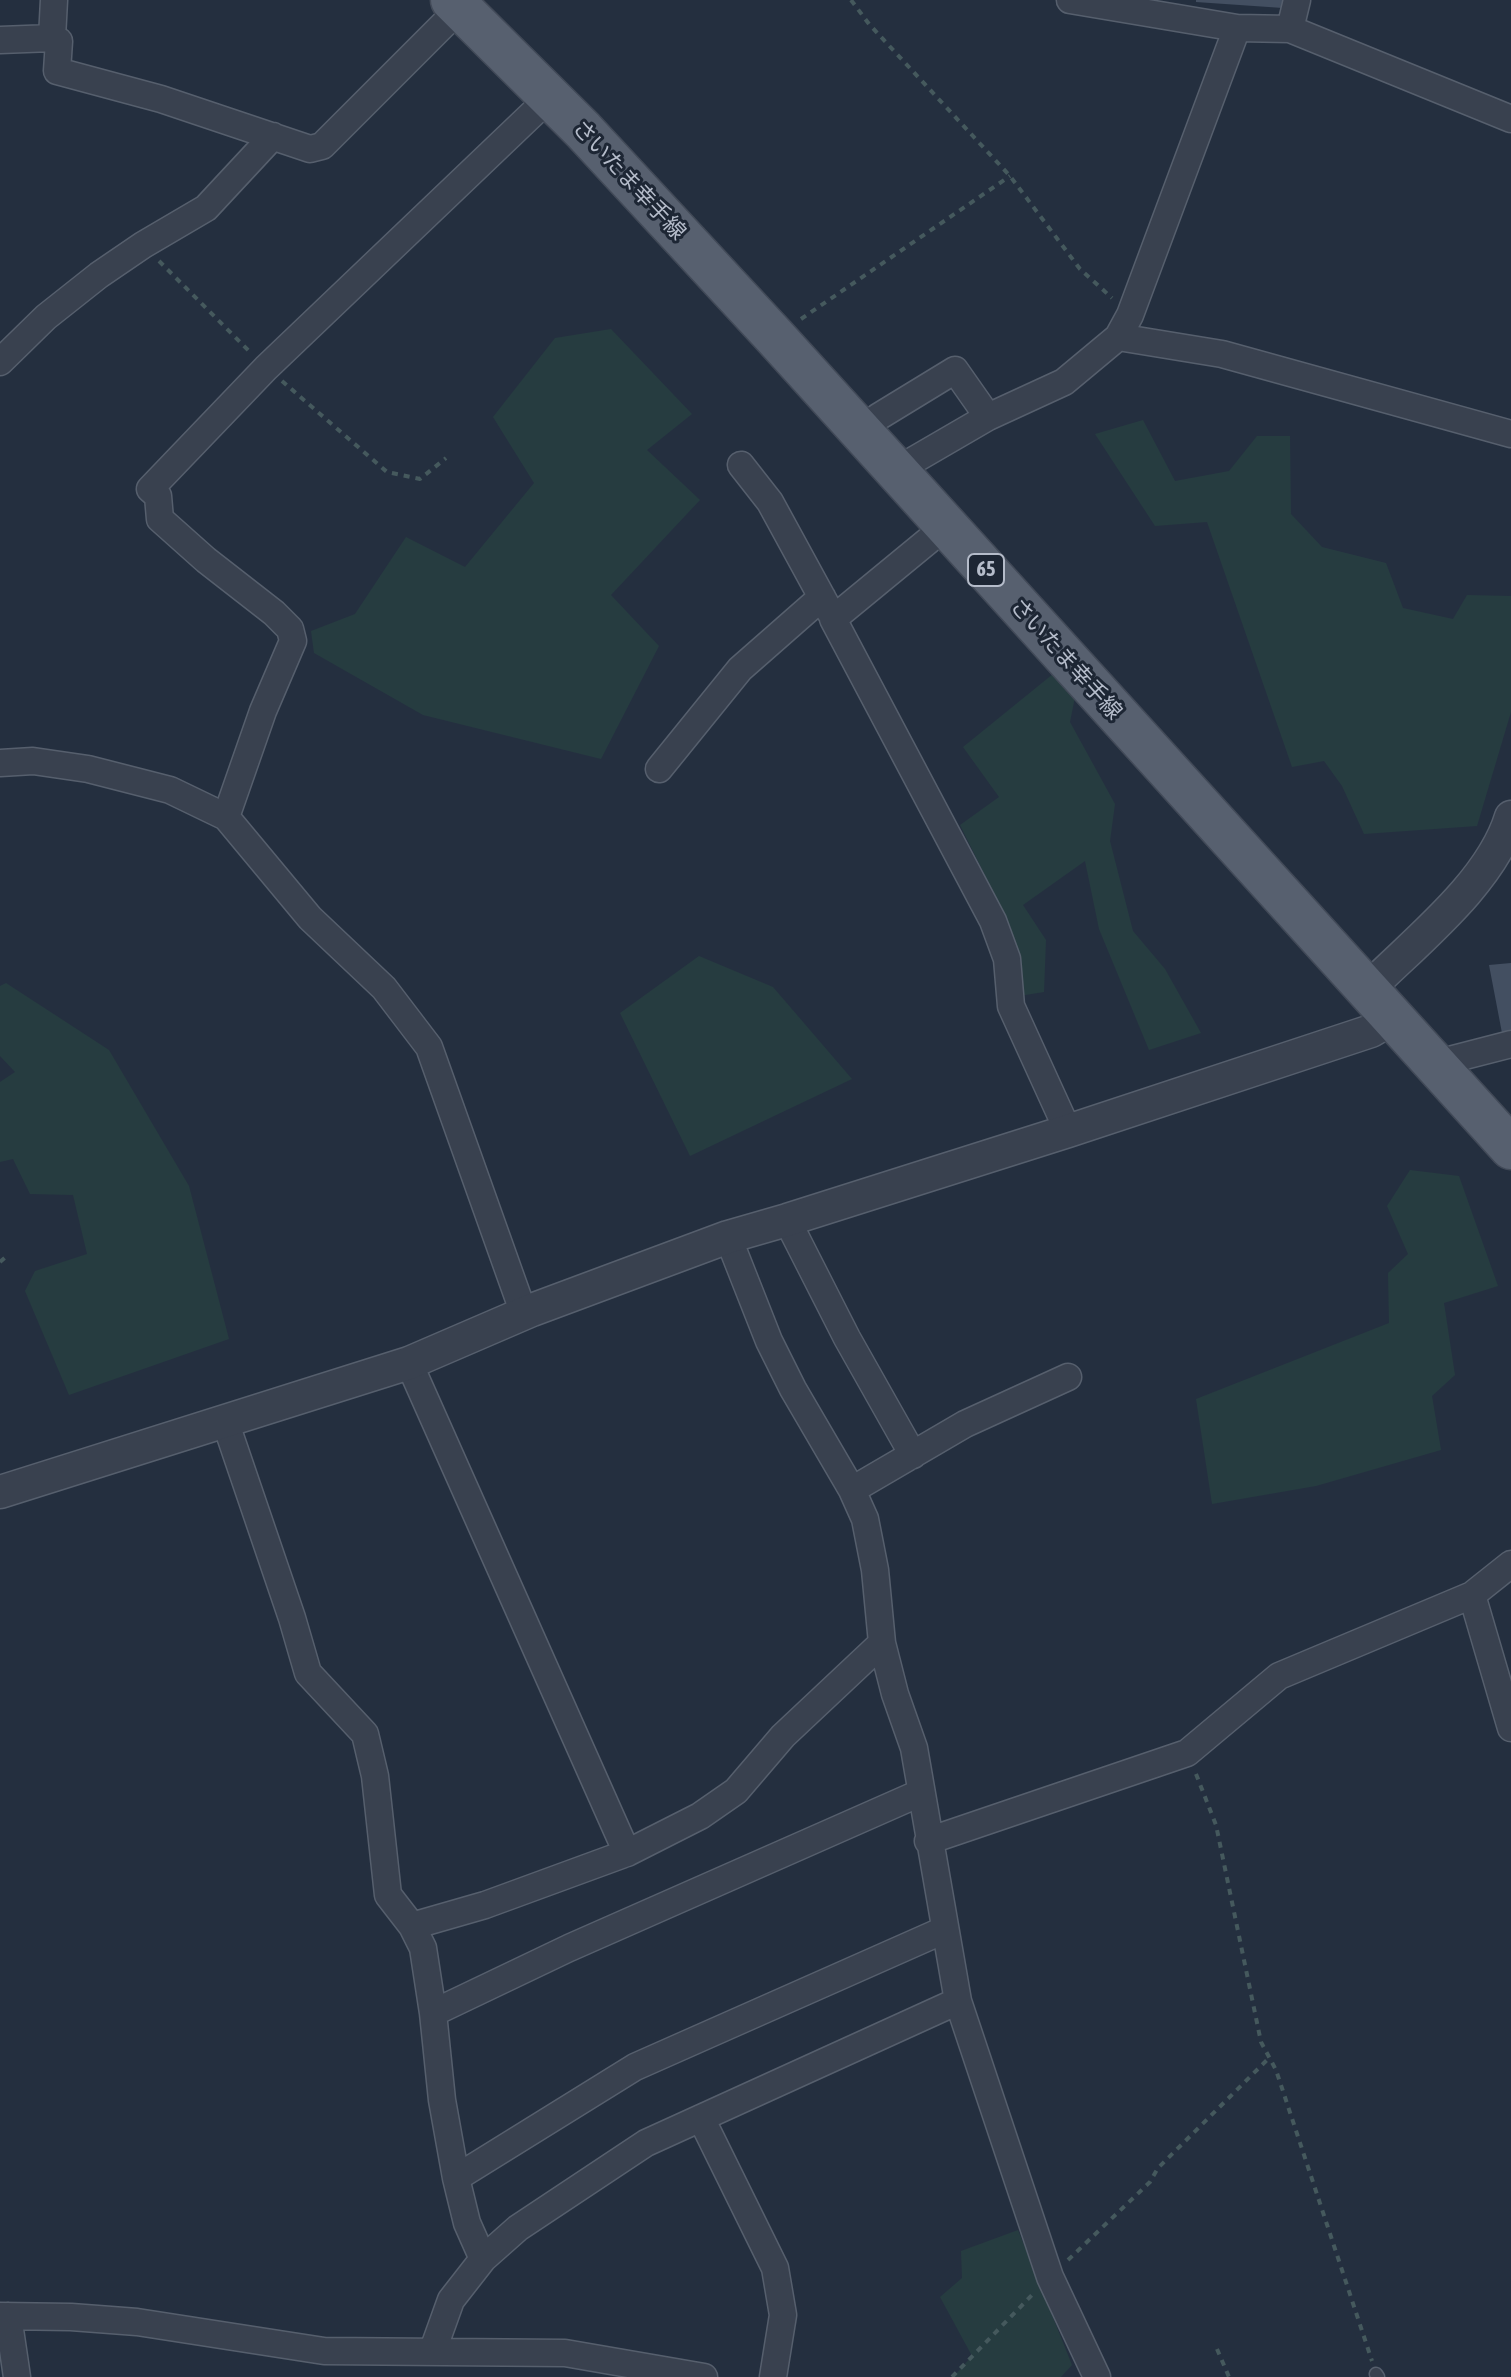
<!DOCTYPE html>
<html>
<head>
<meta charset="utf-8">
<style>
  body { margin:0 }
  canvas { display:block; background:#242f3f }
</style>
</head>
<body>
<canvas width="1511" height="2377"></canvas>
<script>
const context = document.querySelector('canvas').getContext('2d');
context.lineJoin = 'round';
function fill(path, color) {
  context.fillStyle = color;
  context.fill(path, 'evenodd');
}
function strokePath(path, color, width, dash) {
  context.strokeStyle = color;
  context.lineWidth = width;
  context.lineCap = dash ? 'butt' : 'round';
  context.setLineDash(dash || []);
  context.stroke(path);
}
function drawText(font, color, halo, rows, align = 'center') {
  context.font = font + ' "Asap Condensed","Noto Sans JP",sans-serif';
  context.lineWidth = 6;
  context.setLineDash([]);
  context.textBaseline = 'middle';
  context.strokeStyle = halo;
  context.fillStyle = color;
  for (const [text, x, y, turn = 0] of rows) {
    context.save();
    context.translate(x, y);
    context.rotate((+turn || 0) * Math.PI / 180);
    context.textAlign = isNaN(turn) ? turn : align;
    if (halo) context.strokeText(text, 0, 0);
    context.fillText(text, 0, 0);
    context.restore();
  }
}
fill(new Path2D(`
  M 611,329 L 692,414 L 647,450 L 700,500 L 611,595 L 659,646 L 601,759 L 423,715 L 314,653 L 311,631 L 355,614 L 406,537 L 465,567 L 534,483 L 493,417 L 555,338 Z
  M 1143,420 L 1175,481 L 1229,471 L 1257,436 L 1290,436 L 1291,514 L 1322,547 L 1386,563 L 1403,608 L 1453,619 L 1467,595 L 1511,596 L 1511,712 L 1477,826 L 1364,834 L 1342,786 L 1324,761 L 1292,767 L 1207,522 L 1155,526 L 1095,434 Z
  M 1053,674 L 1075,697 L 1070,722 L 1115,804 L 1110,841 L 1133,931 L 1165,969 L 1201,1033 L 1149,1050 L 1099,929 L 1085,861 L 1023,905 L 1046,940 L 1044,992 L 1019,996 L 1010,926 L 960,825 L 999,797 L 963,747 Z
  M 699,956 L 773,987 L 852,1079 L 690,1156 L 620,1013 Z
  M 6,983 L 109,1050 L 189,1186 L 229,1339 L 69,1395 L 25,1291 L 35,1271 L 87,1254 L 73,1195 L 30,1194 L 13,1159 L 0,1162 L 0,1082 L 15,1072 L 0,1056 L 0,986 Z
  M 1410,1170 L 1459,1176 L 1498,1286 L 1444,1303 L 1455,1375 L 1432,1396 L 1441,1450 L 1316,1486 L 1212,1504 L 1196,1399 L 1389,1323 L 1388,1273 L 1408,1254 L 1387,1206 Z
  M 1018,2230 L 1072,2365 L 1061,2377 L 953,2377 L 972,2356 L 940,2297 L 962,2278 L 961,2251 Z`), '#263c40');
fill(new Path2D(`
  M 1196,0 L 1283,0 L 1283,8 L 1196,2 Z
  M 1511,963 L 1511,1031 L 1502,1033 L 1489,965 Z`), '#434f61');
const service = new Path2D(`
  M 1376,2374 L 1378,2377`);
const minor = new Path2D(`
  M 1070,0 L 1237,28 L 1290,29 L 1511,119
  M 1290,29 L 1297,0
  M 52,38 L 54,0
  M 0,40 L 52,38 L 59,41 L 57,71 L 161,99 L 310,149 L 322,146 L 460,8
  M 1118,337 L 1222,354 L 1511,434
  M 0,362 L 46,317 L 99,275 L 143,245 L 206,208 L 273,136
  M 861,432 L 878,417 L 955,370 L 988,417
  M 741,465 L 770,502 L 830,612
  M 899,474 L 914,460 L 988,417 L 1064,382 L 1118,337 L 1130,315 L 1237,28
  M 946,526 L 833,619 L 993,921 L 1007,959 L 1011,1006 L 1068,1131
  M 0,763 L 33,761 L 88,769 L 170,790 L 226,817 L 310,918 L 384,988 L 429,1047 L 524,1314
  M 659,769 L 740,669 L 822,597
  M 226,817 L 263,711 L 293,641 L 290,629 L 274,613 L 206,560 L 160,519 L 158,496 L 150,489 L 266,368 L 550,97
  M 1439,1069 L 1453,1059 L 1511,1044
  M 787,1220 L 847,1338 L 913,1455
  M 728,1237 L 769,1341 L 793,1389 L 852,1490 L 865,1519 L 875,1570 L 882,1643 L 895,1694 L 914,1748 L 958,2001 L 1050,2277 L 1097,2377
  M 409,1363 L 627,1853
  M 225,1421 L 292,1618 L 308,1673 L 365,1734 L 375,1776 L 388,1895 L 412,1926 L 423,1948 L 433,2013 L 442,2100 L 456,2178 L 467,2223 L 483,2259
  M 852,1490 L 965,1424 L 1068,1377
  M 1511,1564 L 1472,1595 L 1511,1728
  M 928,1841 L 1187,1753 L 1279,1676 L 1472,1595
  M 412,1926 L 485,1905 L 627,1853 L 700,1816 L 736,1791 L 783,1736 L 882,1643
  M 433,2013 L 569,1948 L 920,1793
  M 701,2118 L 775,2268 L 783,2315 L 773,2377
  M 456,2178 L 635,2067 L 944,1930
  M 0,2316 L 71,2317 L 137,2322 L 324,2351 L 565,2353 L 704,2377
  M 8,2316 L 17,2377
  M 433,2350 L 451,2300 L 483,2259 L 518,2228 L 646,2143 L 958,2001`);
const tertiary = new Path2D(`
  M 1367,990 C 1415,942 1491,883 1511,817
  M 0,1492 L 409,1363 L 532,1310 L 728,1237 L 787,1220 L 1068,1131 L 1371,1031 L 1393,1018`);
const primary = new Path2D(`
  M 452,0 L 583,130 L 775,337 L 1511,1148`);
strokePath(service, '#565f6d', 15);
strokePath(minor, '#565f6d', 29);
strokePath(tertiary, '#565f6d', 35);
strokePath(primary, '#424a58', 45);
strokePath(new Path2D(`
  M 851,0 L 869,24 L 1010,176 L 1080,269 L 1112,298
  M 159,261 L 249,351
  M 801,319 L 1010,176
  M 282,381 L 387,472 L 420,479 L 446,458
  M 0,1262 L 7,1256
  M 1196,1774 L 1216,1825 L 1261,2042 L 1276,2070 L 1372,2361
  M 1068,2260 L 1150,2182 L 1158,2168 L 1269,2058
  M 1217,2349 L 1229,2377
  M 952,2377 L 1033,2294`), '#45595d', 4, [6, 6]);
strokePath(service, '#39414f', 12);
strokePath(minor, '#39414f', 26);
strokePath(tertiary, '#39414f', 32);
strokePath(primary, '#57606f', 42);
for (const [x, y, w] of [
  [986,570,36]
]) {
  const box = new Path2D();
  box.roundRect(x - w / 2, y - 16, w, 32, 6);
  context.fillStyle = '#1d2634';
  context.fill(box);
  strokePath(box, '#b5bcca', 2);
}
drawText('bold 20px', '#b5bcca', null, [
  ["65",986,570]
]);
drawText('22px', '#b5bcca', '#1d2634', [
  ["さいたま幸手線",629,180,47],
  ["さいたま幸手線",1066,659,48]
]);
</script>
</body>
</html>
